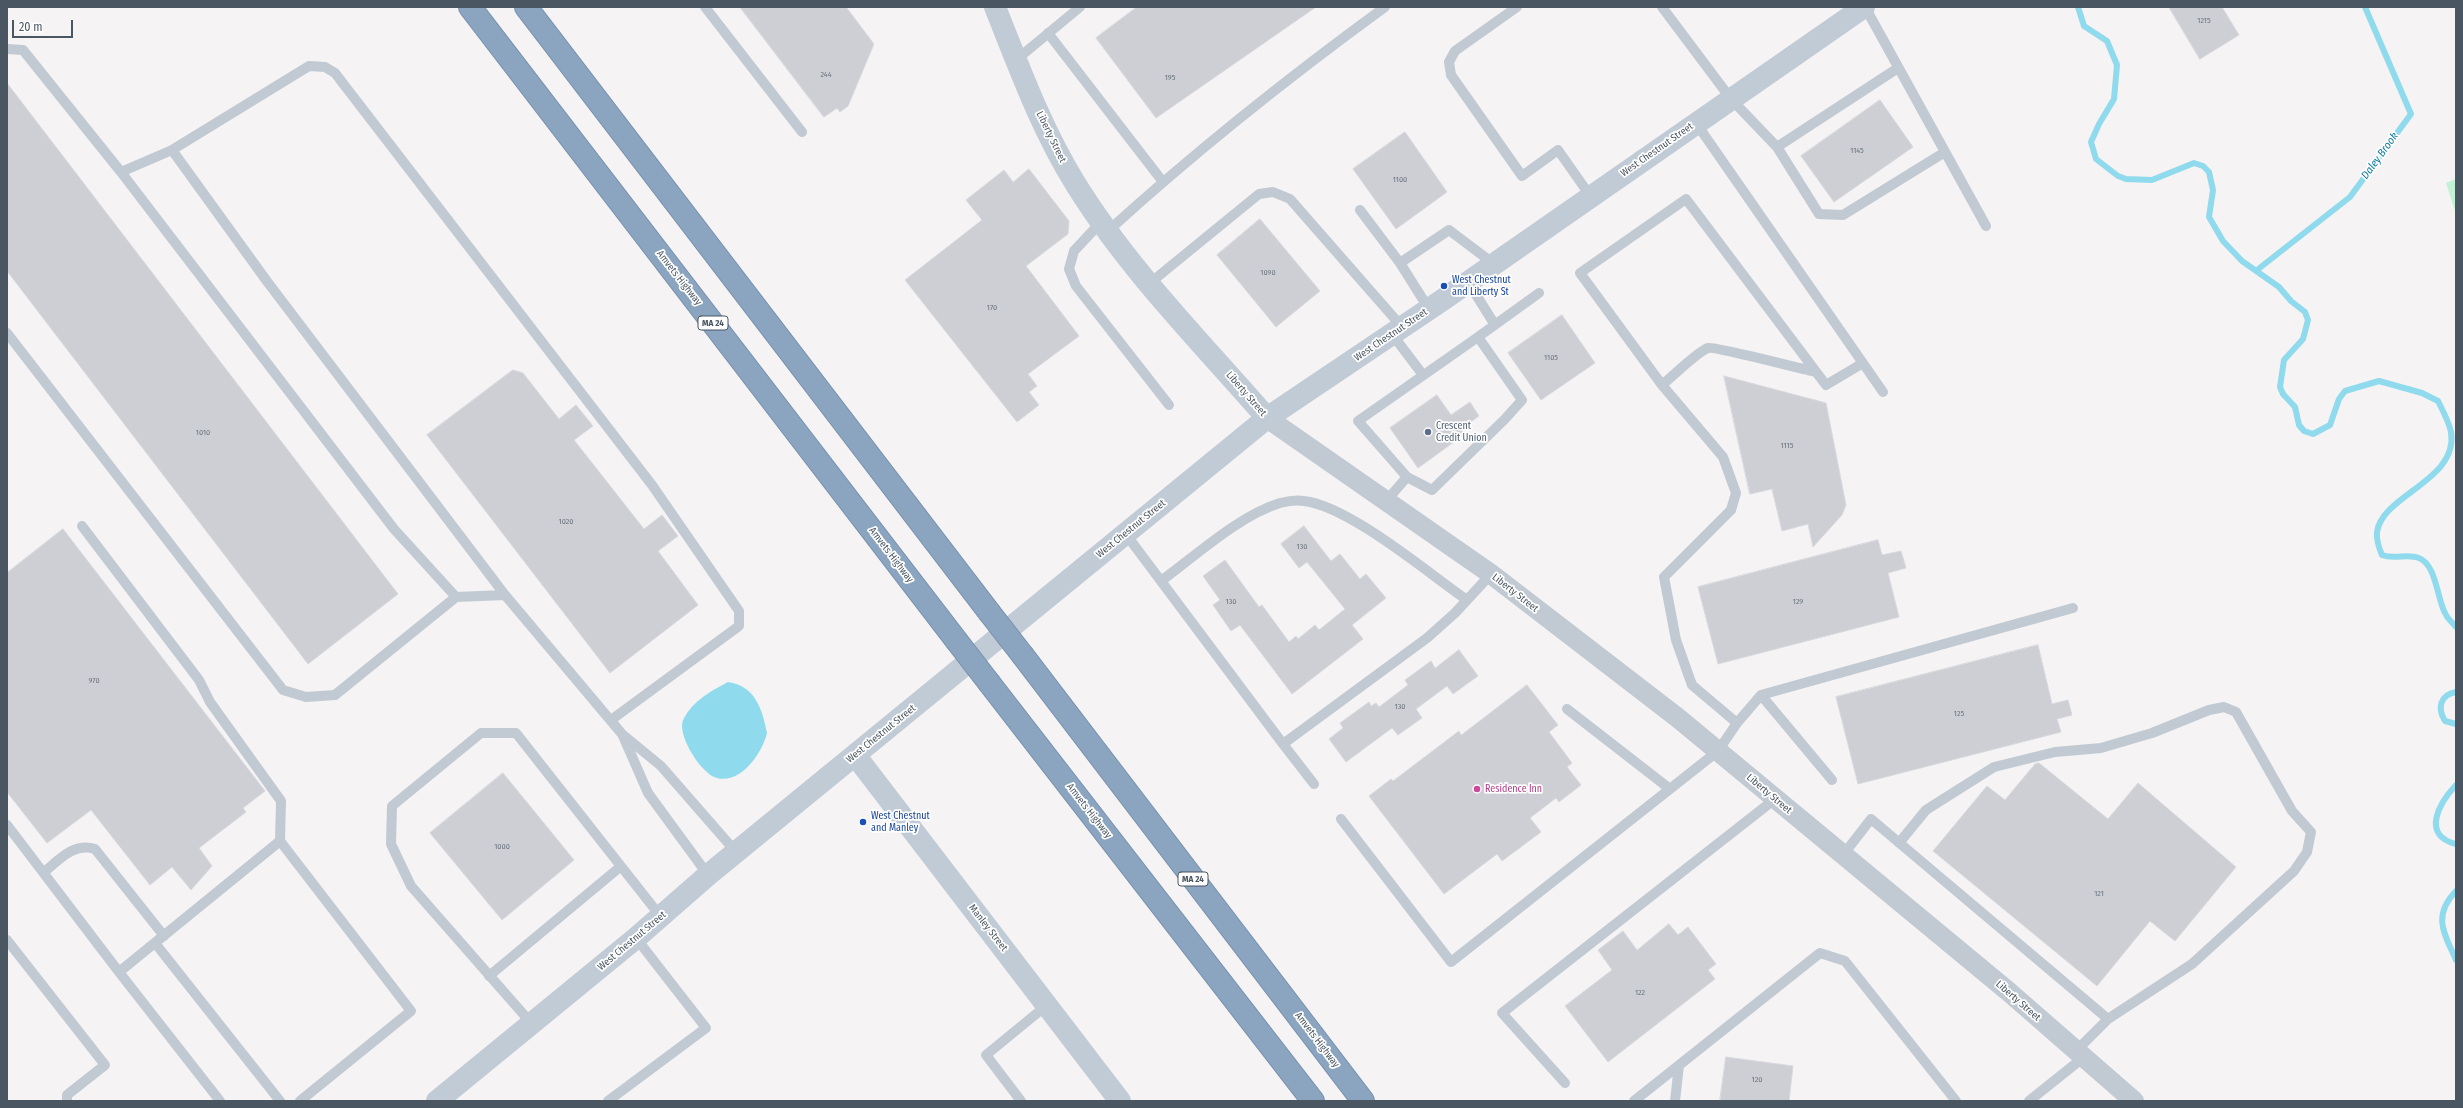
<!DOCTYPE html>
<html>
<head>
<meta charset="utf-8">
<style>
  body { margin:0 }
  #map { position:relative; width:2463px; height:1108px; overflow:hidden; background:#f5f3f3; font-family:"Fira Sans Condensed",sans-serif }
  canvas { display:block }
  .frame { position:absolute; inset:0; border:8px solid #4a5661; pointer-events:none }
  .scale { position:absolute; left:12px; top:20px; width:61px; height:18px; box-sizing:border-box; border:2px solid #4a5661; border-top:0; padding-left:5px; font-size:12px; line-height:14px; white-space:nowrap; color:#4a5661; -webkit-text-stroke:3px #fff; paint-order:stroke }
</style>
</head>
<body>
<div id="map">
<canvas width="2463" height="1108"></canvas>
<div class="frame"></div>
<div class="scale">20 m</div>
</div>
<script>
const context = document.querySelector('canvas').getContext('2d');
context.lineJoin = 'round';
function fill(path, color) {
  context.fillStyle = color;
  context.fill(path, 'evenodd');
}
function strokePath(path, color, width, dash) {
  context.strokeStyle = color;
  context.lineWidth = width;
  context.lineCap = dash ? 'butt' : 'round';
  context.setLineDash(dash || []);
  context.stroke(path);
}
function drawText(font, color, halo, rows, align = 'center') {
  context.font = font + ' "Fira Sans Condensed",sans-serif';
  context.lineWidth = 3.5;
  context.setLineDash([]);
  context.textBaseline = 'middle';
  context.strokeStyle = halo;
  context.fillStyle = color;
  for (const [text, x, y, turn = 0] of rows) {
    context.save();
    context.translate(x, y);
    context.rotate((+turn || 0) * Math.PI / 180);
    context.textAlign = isNaN(turn) ? turn : align;
    if (halo) context.strokeText(text, 0, 0);
    context.fillText(text, 0, 0);
    context.restore();
  }
}
fill(new Path2D(`
  M 2456,179 L 2456,214 L 2446,183 Z`), '#c3f1d5');
fill(new Path2D(`
  M 728,682 C 755,686 762,708 767,733 C 762,754 739,787 714,777 C 700,771 675,733 684,718 C 693,701 711,691 728,682 Z`), '#90daee');
strokePath(new Path2D(`
  M 2078,7 L 2084,26 L 2107,41 L 2117,65 L 2114,99 L 2099,124 L 2091,142 L 2096,159 L 2118,176 L 2126,179 L 2152,180 L 2194,163 L 2203,166 L 2209,172 L 2213,190 L 2209,217 L 2223,241 L 2242,261 L 2279,287 L 2291,301 L 2305,312 L 2308,320 L 2303,339 L 2284,360 L 2280,387 L 2283,394 L 2295,407 L 2299,425 L 2304,431 L 2313,434 L 2330,425 L 2339,399 L 2345,391 L 2379,381 L 2422,393 L 2438,401 C 2443,411 2449,422 2451,432 C 2459,480 2382,495 2377,532 C 2376,540 2379,548 2382,555 C 2395,560 2407,553 2419,558 C 2437,565 2437,601 2446,615 C 2448,619 2453,623 2456,627
  M 2257,270 L 2350,197 L 2411,114 L 2365,7
  M 2456,692 C 2440,695 2437,708 2445,721 L 2456,724
  M 2456,785 C 2440,802 2420,835 2456,844
  M 2456,891 C 2432,916 2444,933 2456,960`), '#90daee', 6);
const building = new Path2D(`
  M 740,7 L 846,7 L 874,44 L 848,106 L 840,112 L 837,108 L 824,117 Z
  M 1137,7 L 1316,7 L 1156,118 L 1096,38 Z
  M 2169,7 L 2222,7 L 2239,35 L 2200,59 Z
  M 7,83 L 398,594 L 308,664 L 7,271 Z
  M 1880,100 L 1913,147 L 1834,202 L 1801,156 Z
  M 1405,132 L 1447,192 L 1396,229 L 1353,169 Z
  M 1029,169 L 1069,221 L 1068,234 L 1026,266 L 1079,336 L 1028,374 L 1037,386 L 1029,392 L 1039,405 L 1017,422 L 905,280 L 982,220 L 966,200 L 1004,170 L 1013,182 Z
  M 1260,219 L 1320,291 L 1276,327 L 1217,255 Z
  M 1562,315 L 1595,363 L 1541,400 L 1508,353 Z
  M 513,370 L 523,373 L 559,419 L 576,405 L 593,426 L 574,440 L 644,529 L 662,515 L 678,536 L 658,551 L 698,605 L 610,673 L 427,435 Z
  M 1724,376 L 1826,403 L 1846,505 L 1842,515 L 1813,547 L 1808,524 L 1782,531 L 1772,489 L 1750,494 Z
  M 1437,395 L 1451,415 L 1470,402 L 1479,416 L 1461,429 L 1465,434 L 1418,468 L 1390,428 Z
  M 1304,526 L 1331,561 L 1340,554 L 1360,579 L 1366,574 L 1386,598 L 1352,625 L 1363,639 L 1292,694 L 1240,625 L 1231,631 L 1213,605 L 1220,600 L 1203,576 L 1225,560 L 1259,607 L 1262,605 L 1289,642 L 1296,636 L 1298,639 L 1315,625 L 1319,630 L 1345,609 L 1307,562 L 1299,568 L 1281,544 Z
  M 63,529 L 265,791 L 243,808 L 246,812 L 199,848 L 212,866 L 191,890 L 172,867 L 150,885 L 91,810 L 47,843 L 7,792 L 7,573 Z
  M 1878,540 L 1882,555 L 1901,551 L 1906,568 L 1888,573 L 1899,617 L 1718,664 L 1698,587 Z
  M 2038,645 L 2052,704 L 2068,700 L 2072,715 L 2057,719 L 2061,732 L 1858,784 L 1836,697 Z
  M 1459,650 L 1478,676 L 1453,694 L 1447,686 L 1416,709 L 1422,718 L 1398,735 L 1392,728 L 1346,762 L 1329,739 L 1343,728 L 1340,723 L 1369,702 L 1371,706 L 1376,703 L 1379,707 L 1408,685 L 1405,680 L 1431,661 L 1435,668 Z
  M 1527,685 L 1558,725 L 1549,732 L 1572,763 L 1567,767 L 1581,785 L 1559,802 L 1556,798 L 1530,818 L 1541,832 L 1502,861 L 1497,854 L 1444,894 L 1369,796 L 1391,779 L 1393,781 L 1459,731 L 1461,735 Z
  M 2039,763 L 2108,819 L 2138,783 L 2236,867 L 2175,941 L 2150,921 L 2097,986 L 1933,851 L 1987,786 L 2005,800 L 2035,764 Z
  M 503,773 L 574,860 L 502,920 L 430,833 Z
  M 1669,924 L 1678,935 L 1688,927 L 1716,964 L 1708,970 L 1715,979 L 1608,1062 L 1565,1006 L 1612,970 L 1598,950 L 1623,931 L 1637,950 Z
  M 1726,1057 L 1793,1066 L 1789,1101 L 1720,1101 Z`);
fill(building, '#cdcfd5');
strokePath(building, '#d7d9de', 1);
const motorway = new Path2D(`
  M 470,7 L 956,640
  M 526,7 L 989,612
  M 1024,657 L 1363,1101
  M 990,684 L 1313,1101`);
strokePath(motorway, '#7690ad', 24);
strokePath(new Path2D(`
  M 705,7 L 802,132
  M 1517,7 L 1455,51 L 1449,62 L 1451,75 L 1522,176 L 1558,150 L 1591,197
  M 1662,7 L 1731,99 L 1777,147
  M 1865,7 L 1986,226
  M 1048,33 L 1163,182
  M 7,49 L 23,50 L 121,172
  M 1016,60 L 1080,7
  M 1898,68 L 1777,147 L 1819,214 L 1843,215 L 1945,152
  M 1696,123 L 1883,392
  M 172,150 L 309,66 L 325,67 L 335,73 L 652,485 L 739,611 L 739,626 L 611,720
  M 1360,210 L 1400,263
  M 1101,222 L 1074,251 L 1069,269 L 1076,286 L 1169,405
  M 1108,231 C 1196,151 1289,77 1385,7
  M 1468,282 L 1495,325
  M 1150,283 L 1259,194 L 1273,192 L 1290,199 L 1402,327
  M 1429,309 L 1400,263 L 1449,230 L 1494,264
  M 7,333 L 283,690 L 306,697 L 335,695 L 456,597
  M 1392,334 L 1423,375
  M 1662,385 C 1672,377 1697,352 1708,348 C 1715,346 1801,369 1816,372
  M 1407,477 L 1358,421 L 1478,337
  M 1386,501 L 1407,477 L 1432,490 L 1505,419 L 1522,400 L 1478,337 L 1539,293
  M 82,526 L 199,680 L 210,702 L 281,801 L 280,841
  M 1125,533 L 1283,744 L 1427,638 L 1455,613 L 1491,574
  M 1161,581 C 1195,556 1240,515 1280,503 C 1288,501 1297,500 1304,501 C 1349,506 1428,573 1467,600
  M 505,595 L 266,280 L 172,150 L 121,172 L 394,529 L 456,597 L 505,595 L 622,734 L 661,766 L 736,852
  M 1761,695 L 1832,780
  M 1567,709 L 1670,789
  M 1737,723 L 1761,695 L 2073,608
  M 623,736 L 648,793 L 708,875
  M 1283,744 L 1314,784
  M 1341,819 L 1451,962 L 1718,751 L 1737,723 L 1692,685 L 1676,640 L 1664,577 L 1731,510 L 1736,493 L 1723,457 L 1662,385 L 1580,273 L 1686,199 L 1826,385 L 1863,363
  M 7,825 L 119,972
  M 1899,843 L 1926,810 L 1994,767 L 2055,752 L 2101,748 L 2152,733 L 2209,710 L 2224,707 L 2236,712 L 2292,811 L 2311,832 L 2307,852 L 2294,871 L 2192,964 L 2108,1019
  M 1843,855 L 1871,819 L 2108,1019 L 2076,1051
  M 44,872 C 59,860 74,842 95,849 L 164,936
  M 7,940 L 105,1065 L 67,1095 L 67,1101
  M 155,943 L 280,1101
  M 489,976 L 620,867
  M 532,1024 L 411,886 L 391,844 L 392,806 L 481,733 L 516,733 L 661,917
  M 1565,1083 L 1502,1013 L 1775,799
  M 220,1101 L 119,972 L 280,841 L 411,1011 L 300,1101
  M 608,1101 L 706,1028 L 636,938
  M 1021,1101 L 986,1055 L 1047,1005
  M 1634,1101 L 1820,953 L 1845,961 L 1956,1101
  M 1675,1101 L 1679,1065
  M 2029,1101 L 2084,1057`), '#c1cad2', 10);
strokePath(new Path2D(`
  M 1267,418 L 1491,574 L 1678,718 L 2009,992 L 2134,1101`), '#c1cad2', 20);
strokePath(new Path2D(`
  M 995,7 C 1019,67 1041,128 1075,183 C 1128,269 1201,342 1267,418
  M 855,755 L 1120,1101
  M 437,1101 L 636,938 L 708,875 L 1267,418 L 1441,301 L 1864,7`), '#c1cbd6', 22);
strokePath(motorway, '#8ba5c1', 22);
const motorwayBridge = new Path2D(`
  M 989,612 L 1024,657
  M 956,640 L 990,684`);
strokePath(motorwayBridge, '#7690ad', 24, []);
strokePath(motorwayBridge, '#8ba5c1', 22);
for (const [x, y, r, color] of [
  [1444,286,4,"#1a4fb4"],
  [1428,432,4,"#5c6f8a"],
  [1477,789,4,"#d1479c"],
  [863,822,4,"#1a4fb4"]
]) {
  const dot = new Path2D();
  dot.arc(x, y, r, 0, 2 * Math.PI);
  context.fillStyle = color;
  context.fill(dot);
  strokePath(dot, '#fff', 1.5);
}
drawText('8px', '#6b747e', null, [
  ["1215",2204,21],
  ["244",826,75],
  ["195",1170,78],
  ["1145",1857,151],
  ["1100",1400,180],
  ["1090",1268,273],
  ["170",992,308],
  ["1105",1551,358],
  ["1010",203,433],
  ["1115",1787,446],
  ["1020",566,522],
  ["130",1302,547],
  ["130",1231,602],
  ["129",1798,602],
  ["970",94,681],
  ["130",1400,707],
  ["125",1959,714],
  ["1000",502,847],
  ["121",2099,894],
  ["122",1640,993],
  ["120",1757,1080]
]);
for (const [x, y, w] of [
  [713,323,30],
  [1193,879,30]
]) {
  const box = new Path2D();
  box.roundRect(x - w / 2, y - 7, w, 14, 3);
  context.fillStyle = '#fff';
  context.fill(box);
  strokePath(box, '#4a5661', 1);
}
drawText('bold 9px', '#4a5661', null, [
  ["MA 24",713,323],
  ["MA 24",1193,879]
]);
drawText('10px', '#4a5661', '#fff', [
  ["Liberty Street",1051,137,64],
  ["West Chestnut Street",1657,150,-35],
  ["Amvets Highway",679,278,52],
  ["West Chestnut Street",1391,335,-34],
  ["Liberty Street",1246,394,49],
  ["West Chestnut Street",1131,529,-39],
  ["Amvets Highway",891,555,53],
  ["Liberty Street",1515,593,38],
  ["West Chestnut Street",881,734,-39],
  ["Liberty Street",1769,794,40],
  ["Amvets Highway",1089,811,52],
  ["Manley Street",988,928,52],
  ["West Chestnut Street",632,941,-40],
  ["Liberty Street",2018,1001,41],
  ["Amvets Highway",1317,1040,53]
]);
drawText('10px', '#164399', '#fff', [
  ["West Chestnut",1452,280],
  ["and Liberty St",1452,292],
  ["West Chestnut",871,816],
  ["and Manley",871,828]
], 'left');
drawText('10px', '#4e5e75', '#fff', [
  ["Crescent",1436,426],
  ["Credit Union",1436,438]
], 'left');
drawText('10px', '#b23c85', '#fff', [
  ["Residence Inn",1485,789]
], 'left');
drawText('italic 11px', '#0c7c9b', '#fff', [
  ["Daley Brook",2380,156,-54]
]);
</script>
</body>
</html>
